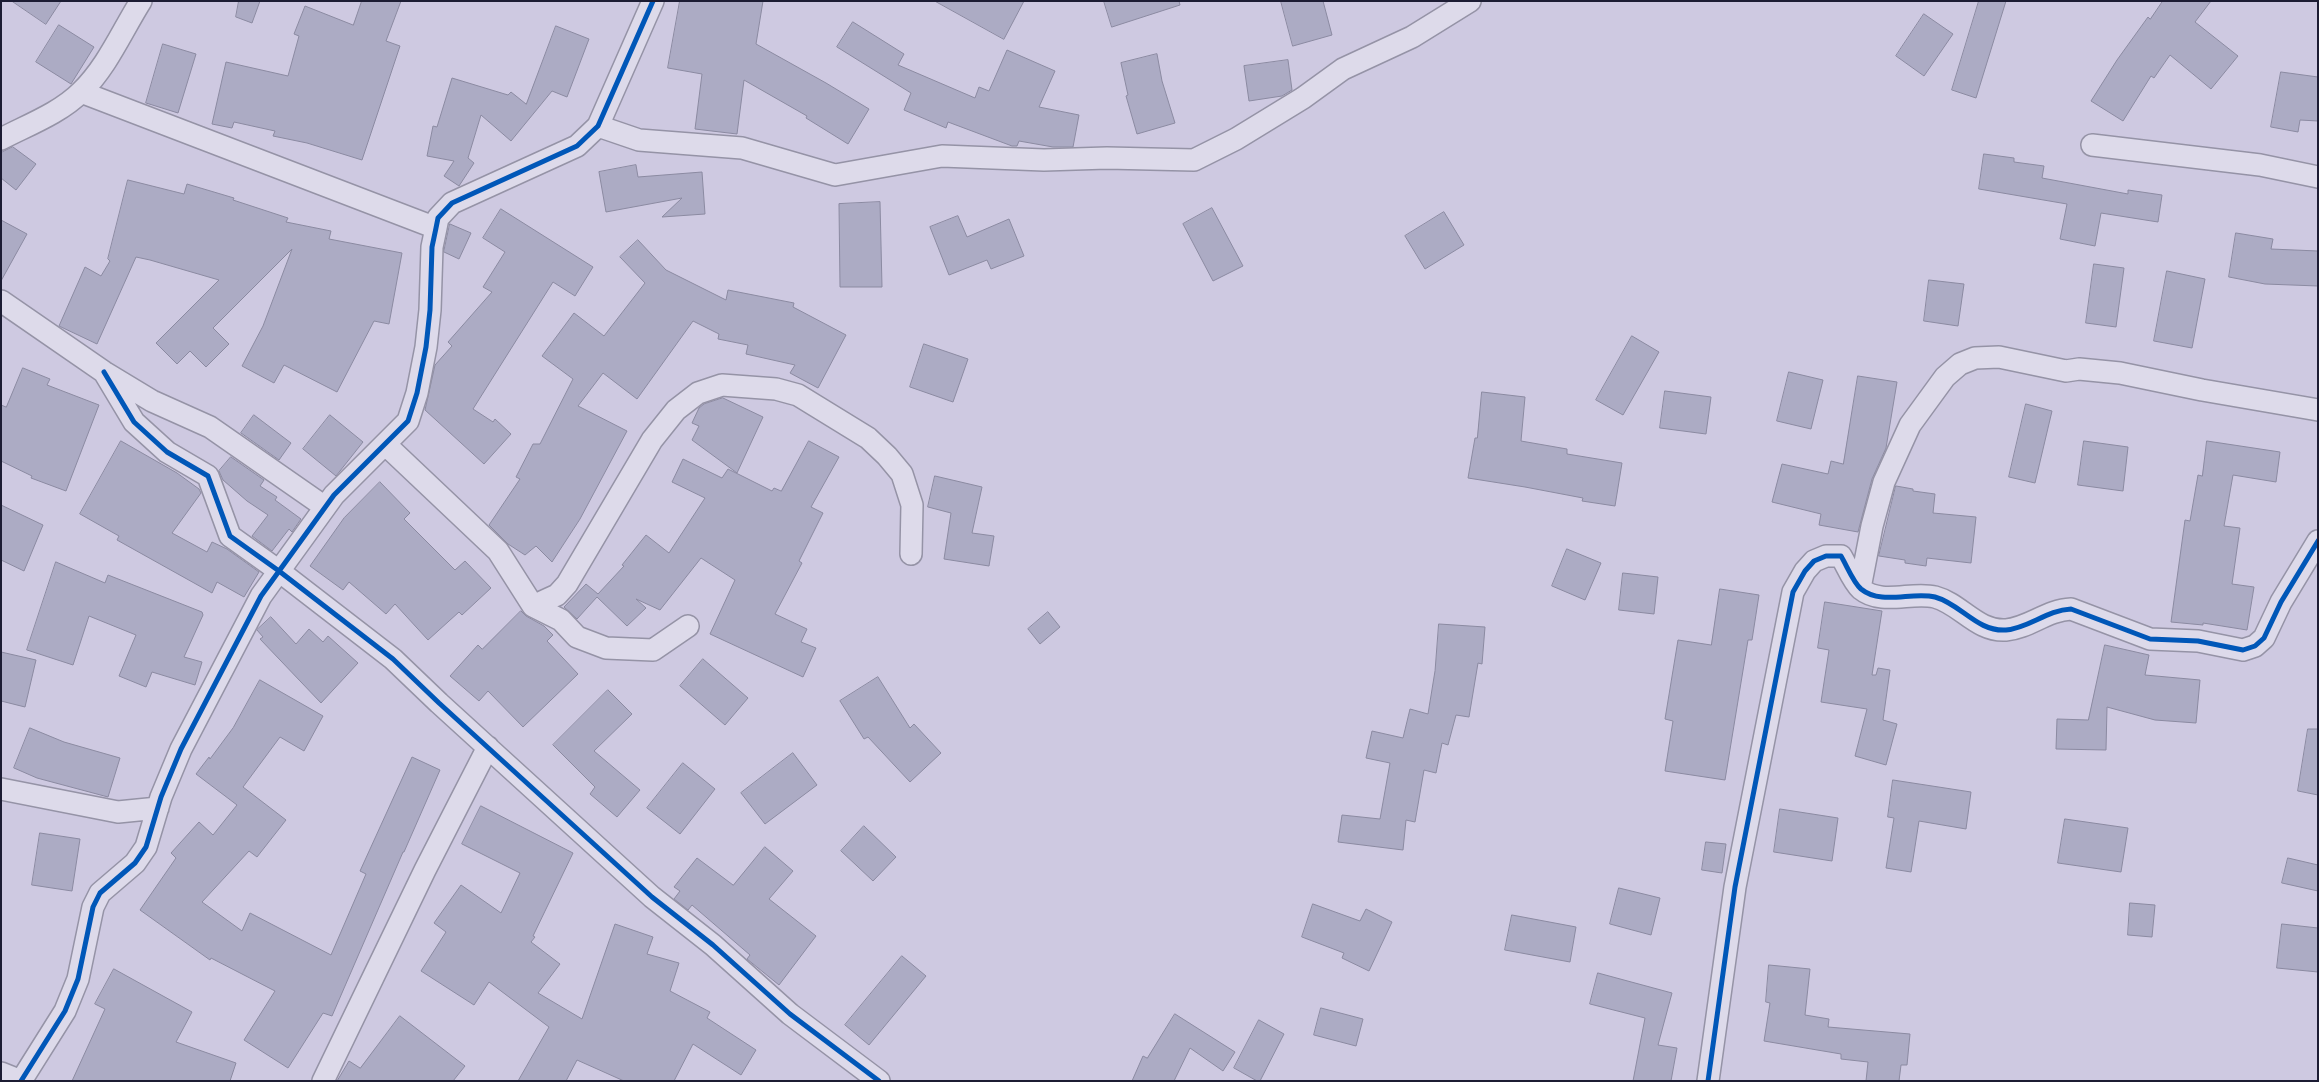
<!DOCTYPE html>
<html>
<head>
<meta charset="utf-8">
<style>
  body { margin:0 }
  #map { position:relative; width:2319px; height:1082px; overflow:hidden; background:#cec9e1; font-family:"Zilla Slab",serif }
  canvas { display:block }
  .frame { position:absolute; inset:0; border:2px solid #1c1c33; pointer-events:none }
</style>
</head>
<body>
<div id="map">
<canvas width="2319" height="1082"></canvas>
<div class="frame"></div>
</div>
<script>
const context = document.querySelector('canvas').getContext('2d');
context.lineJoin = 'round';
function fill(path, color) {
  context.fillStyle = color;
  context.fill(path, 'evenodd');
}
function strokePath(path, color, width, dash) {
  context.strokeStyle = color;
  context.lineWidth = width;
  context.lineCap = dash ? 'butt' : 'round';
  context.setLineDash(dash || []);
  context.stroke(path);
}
const building = new Path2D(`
  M 12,1 L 61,1 L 46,24 Z
  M 239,1 L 260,1 L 252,23 L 236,17 Z
  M 362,1 L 401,1 L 386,41 L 400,46 L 362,160 L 307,143 L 273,136 L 275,131 L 234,122 L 232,128 L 212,124 L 226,62 L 288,76 L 299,36 L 294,34 L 305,6 L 353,25 Z
  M 680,1 L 763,1 L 756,44 L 826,83 L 869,109 L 848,144 L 806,118 L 807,116 L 744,80 L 737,134 L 695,129 L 702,74 L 668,68 Z
  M 935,1 L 1024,1 L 1004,39 Z
  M 1104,1 L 1179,1 L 1180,5 L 1112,27 Z
  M 1281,1 L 1323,1 L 1332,35 L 1293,46 Z
  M 1979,1 L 2006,1 L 1976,98 L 1952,90 Z
  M 2163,1 L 2211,1 L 2195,22 L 2238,56 L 2211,89 L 2170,55 L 2154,78 L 2151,76 L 2123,121 L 2091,101 L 2117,60 L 2148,17 L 2150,19 Z
  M 1924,14 L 1953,34 L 1924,76 L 1896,56 Z
  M 853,22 L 904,54 L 898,65 L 975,98 L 979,87 L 989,91 L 1007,50 L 1055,71 L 1039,107 L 1079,115 L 1073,147 L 1053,147 L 1019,141 L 1017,146 L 1012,146 L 948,122 L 946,128 L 904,110 L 911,93 L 837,47 Z
  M 59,25 L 94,47 L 71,84 L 36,62 Z
  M 556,26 L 589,39 L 567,97 L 552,91 L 511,141 L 481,115 L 468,158 L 474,163 L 459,186 L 444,176 L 454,161 L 427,156 L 433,126 L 437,127 L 452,78 L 508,95 L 511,92 L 526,104 Z
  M 163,44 L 196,54 L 178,113 L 146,103 Z
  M 1157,54 L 1162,81 L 1175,123 L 1137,134 L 1126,96 L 1128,95 L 1121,63 Z
  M 1288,60 L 1292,90 L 1282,96 L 1249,101 L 1244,66 Z
  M 2281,72 L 2318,77 L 2318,121 L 2300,120 L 2298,132 L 2271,127 Z
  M 13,147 L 36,164 L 16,190 L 1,178 L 1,153 Z
  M 1984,154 L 2014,158 L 2014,162 L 2044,166 L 2042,178 L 2128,194 L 2128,190 L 2162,195 L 2158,222 L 2101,213 L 2095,246 L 2060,239 L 2067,204 L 1979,189 Z
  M 636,165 L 638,177 L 702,172 L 705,214 L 662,217 L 682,198 L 606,212 L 599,172 Z
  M 128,180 L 184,194 L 187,184 L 234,198 L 233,200 L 288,218 L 286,222 L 331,231 L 329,239 L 402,253 L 389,324 L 374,321 L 337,392 L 284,365 L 274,383 L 242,366 L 263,326 L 292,249 L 213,328 L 229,344 L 206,367 L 190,351 L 177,364 L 156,343 L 219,280 L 150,260 L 136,257 L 97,344 L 59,326 L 85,267 L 101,276 L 110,261 L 108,259 Z
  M 880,202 L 882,287 L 840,287 L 839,204 Z
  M 1212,208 L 1243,266 L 1213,281 L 1183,224 Z
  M 501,209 L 593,267 L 575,296 L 553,282 L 473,409 L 493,422 L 495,419 L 511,434 L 484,464 L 425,410 L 435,365 L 452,346 L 448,342 L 492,292 L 483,287 L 505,252 L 483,238 Z
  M 1444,212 L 1464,245 L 1425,269 L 1405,236 Z
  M 958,216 L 967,237 L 1009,219 L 1024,256 L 991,269 L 987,260 L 949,275 L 930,227 Z
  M 1,220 L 27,234 L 1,281 Z
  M 450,224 L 471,233 L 459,259 L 444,252 Z
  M 2236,233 L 2273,239 L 2271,249 L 2318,251 L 2318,286 L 2265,284 L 2229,277 Z
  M 638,240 L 666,270 L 726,300 L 728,290 L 794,303 L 793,307 L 846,335 L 818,388 L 790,373 L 795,365 L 746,354 L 748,345 L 718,339 L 719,334 L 693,321 L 637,399 L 603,373 L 578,406 L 627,431 L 580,519 L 552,562 L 536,546 L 525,555 L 508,544 L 489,525 L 520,479 L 516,477 L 533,444 L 540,444 L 573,379 L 542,356 L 574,313 L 604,336 L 645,283 L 620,257 Z
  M 2094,264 L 2124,268 L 2116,327 L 2086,323 Z
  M 2167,271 L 2205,279 L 2192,348 L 2154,341 Z
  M 1929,280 L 1964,284 L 1958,326 L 1924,321 Z
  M 1632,336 L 1659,352 L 1623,415 L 1596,400 Z
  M 924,344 L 968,359 L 953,402 L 910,387 Z
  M 23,368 L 50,379 L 47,385 L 99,405 L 66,491 L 31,478 L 32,476 L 1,461 L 1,405 L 6,407 Z
  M 1789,372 L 1823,380 L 1811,429 L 1777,421 Z
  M 1858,376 L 1897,382 L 1886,448 L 1872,479 L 1858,532 L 1819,525 L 1821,514 L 1772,502 L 1782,464 L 1828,474 L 1831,461 L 1843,464 Z
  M 1665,391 L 1711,397 L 1706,434 L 1660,428 Z
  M 1482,392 L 1525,397 L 1521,441 L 1567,449 L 1567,454 L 1622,463 L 1615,506 L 1582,501 L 1583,498 L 1525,487 L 1468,478 L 1475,438 L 1477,438 Z
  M 723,398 L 763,417 L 737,473 L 692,440 L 699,426 L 692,423 L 699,408 L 704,404 Z
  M 2026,404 L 2052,411 L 2035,483 L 2009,477 Z
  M 254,415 L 291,443 L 279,460 L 241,433 Z
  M 330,415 L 363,442 L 336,476 L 303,449 Z
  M 121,441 L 177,473 L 199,489 L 201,493 L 172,533 L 207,552 L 212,542 L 227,549 L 259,572 L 244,597 L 217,582 L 212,593 L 117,540 L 119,536 L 80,514 Z
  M 809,441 L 839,457 L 811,507 L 823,513 L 799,561 L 802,563 L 775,614 L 807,629 L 801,642 L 816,648 L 803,677 L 710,634 L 735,580 L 701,558 L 660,610 L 636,599 L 646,608 L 627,626 L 597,597 L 577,619 L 564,607 L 586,584 L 598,594 L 624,566 L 622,565 L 646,535 L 669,553 L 705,498 L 672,482 L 683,459 L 722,478 L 728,469 L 772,491 L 774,488 L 781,491 Z
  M 2084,441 L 2128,447 L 2123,491 L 2078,485 Z
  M 2207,441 L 2280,452 L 2276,482 L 2233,475 L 2224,526 L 2240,528 L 2232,584 L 2254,587 L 2247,630 L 2203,623 L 2203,625 L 2171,622 L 2185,520 L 2190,521 L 2198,475 L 2202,476 Z
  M 231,457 L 264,480 L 260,486 L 277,497 L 275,500 L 301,519 L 292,532 L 289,529 L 272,551 L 252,536 L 268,515 L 247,501 L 223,480 L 219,471 Z
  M 935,476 L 982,487 L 972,533 L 994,536 L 989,566 L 944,559 L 951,513 L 928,507 Z
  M 380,482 L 410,513 L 404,519 L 455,570 L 465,561 L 491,588 L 462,615 L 459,612 L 428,640 L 395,604 L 386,614 L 349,582 L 343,590 L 310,566 L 344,518 Z
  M 1896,486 L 1913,489 L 1913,491 L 1935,494 L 1933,513 L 1976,517 L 1971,563 L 1927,558 L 1926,566 L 1905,563 L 1905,560 L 1879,556 Z
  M 1,505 L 43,525 L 24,571 L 1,560 Z
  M 1567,549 L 1601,563 L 1585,600 L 1552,586 Z
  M 56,562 L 105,583 L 108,575 L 202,612 L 203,615 L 184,657 L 202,662 L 195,685 L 152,672 L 146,687 L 119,676 L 136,635 L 89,616 L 73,665 L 27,650 Z
  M 1623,573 L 1658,577 L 1654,614 L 1619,610 Z
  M 1720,589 L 1759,595 L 1752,640 L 1748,640 L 1725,780 L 1665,771 L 1673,721 L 1665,719 L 1678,640 L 1711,645 Z
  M 1825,602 L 1882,611 L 1872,675 L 1876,675 L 1878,668 L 1890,670 L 1883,720 L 1897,724 L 1886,765 L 1855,756 L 1867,709 L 1821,702 L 1829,650 L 1818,648 Z
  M 521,611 L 526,616 L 544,626 L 553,635 L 547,641 L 578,674 L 523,727 L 488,691 L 479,701 L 450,676 L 478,645 L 482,649 Z
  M 1048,612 L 1060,627 L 1040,644 L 1028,629 Z
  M 271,617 L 296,644 L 309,629 L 323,642 L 328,636 L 358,663 L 321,703 L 260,639 L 263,637 L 257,630 Z
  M 1439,624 L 1485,627 L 1482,664 L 1478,663 L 1469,717 L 1456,715 L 1448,745 L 1442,743 L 1436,773 L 1424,770 L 1415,822 L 1406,820 L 1403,850 L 1338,842 L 1342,815 L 1380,819 L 1390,763 L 1366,758 L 1372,731 L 1403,738 L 1410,709 L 1428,714 L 1435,671 Z
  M 2105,645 L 2149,655 L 2145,675 L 2200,680 L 2196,723 L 2155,720 L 2107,707 L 2106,750 L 2056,749 L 2057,719 L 2088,720 Z
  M 1,652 L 36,660 L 25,707 L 1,701 Z
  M 703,659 L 748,698 L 725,725 L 680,686 Z
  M 878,677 L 910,728 L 914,724 L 941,753 L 910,782 L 868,737 L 864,739 L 840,701 Z
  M 260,680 L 323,716 L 304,751 L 280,737 L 243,787 L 286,820 L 257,857 L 249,851 L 202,902 L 242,931 L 250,913 L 331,955 L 366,874 L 360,871 L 412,757 L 440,770 L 404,852 L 403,852 L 332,1016 L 323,1013 L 288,1068 L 244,1040 L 275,991 L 211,958 L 210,960 L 140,910 L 176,858 L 171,853 L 199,822 L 213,835 L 237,805 L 196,774 L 209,757 L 210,759 L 233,728 Z
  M 608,690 L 632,714 L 594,751 L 640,790 L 617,817 L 590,794 L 595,787 L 553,745 Z
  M 30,728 L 64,742 L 120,758 L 108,797 L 37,778 L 14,768 Z
  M 2308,729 L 2318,729 L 2318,795 L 2298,791 Z
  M 793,753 L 817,785 L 765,824 L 741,793 Z
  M 683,763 L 715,789 L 680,834 L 647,808 Z
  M 1893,780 L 1971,792 L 1966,829 L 1919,821 L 1911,872 L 1886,868 L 1894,818 L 1888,817 Z
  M 481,806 L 573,853 L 533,936 L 535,937 L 531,942 L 560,964 L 538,993 L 582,1019 L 615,924 L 653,937 L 647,954 L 679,963 L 670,991 L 710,1012 L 707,1018 L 756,1050 L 741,1075 L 693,1044 L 674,1081 L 624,1081 L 577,1060 L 566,1081 L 518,1081 L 549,1027 L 489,982 L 474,1005 L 421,971 L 446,932 L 434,923 L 461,885 L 501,913 L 520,873 L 462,844 Z
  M 1780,809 L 1838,818 L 1832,861 L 1774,852 Z
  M 2065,819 L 2128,828 L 2121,872 L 2058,863 Z
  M 864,826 L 896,857 L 873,881 L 841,851 Z
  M 40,833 L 80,839 L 72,891 L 32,885 Z
  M 1706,842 L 1726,844 L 1722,873 L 1702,870 Z
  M 765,847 L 793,871 L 769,899 L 816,936 L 779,985 L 747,959 L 750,955 L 692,905 L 688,910 L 674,899 L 680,891 L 674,887 L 697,858 L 733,885 Z
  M 2288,858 L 2318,865 L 2318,891 L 2282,883 Z
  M 1619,888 L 1660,898 L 1651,935 L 1610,924 Z
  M 2130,903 L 2155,905 L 2152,937 L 2128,935 Z
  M 1313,904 L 1360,921 L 1366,909 L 1392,922 L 1369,971 L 1342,958 L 1344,953 L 1302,937 Z
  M 1512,915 L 1576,927 L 1570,962 L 1505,950 Z
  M 2282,924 L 2318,928 L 2318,972 L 2277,968 Z
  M 902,956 L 926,976 L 869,1045 L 845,1025 Z
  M 1769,965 L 1810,969 L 1805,1015 L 1829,1019 L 1828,1027 L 1910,1034 L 1907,1065 L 1901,1065 L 1899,1081 L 1866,1081 L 1868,1062 L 1841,1059 L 1841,1054 L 1764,1041 L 1770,1003 L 1766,1002 Z
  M 114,969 L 192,1012 L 176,1042 L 236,1063 L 230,1081 L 72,1081 L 105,1009 L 95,1004 Z
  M 1598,973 L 1672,993 L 1658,1045 L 1677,1048 L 1671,1081 L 1633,1081 L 1645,1018 L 1590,1004 Z
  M 1321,1008 L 1363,1019 L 1356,1046 L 1314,1035 Z
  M 1175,1014 L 1235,1052 L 1223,1071 L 1190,1048 L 1174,1081 L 1132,1081 L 1143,1056 L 1147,1058 Z
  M 400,1016 L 465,1066 L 453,1081 L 337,1081 L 349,1061 L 360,1068 Z
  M 1259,1020 L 1284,1034 L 1260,1081 L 1257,1081 L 1234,1068 Z`);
fill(building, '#acabc4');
strokePath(building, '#8b8aa1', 1);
const minor = new Path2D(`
  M 81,92 L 436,228
  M 598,126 L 639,140 L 742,148 L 835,175 L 942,156 L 1044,160 L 1107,158 L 1194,160 L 1236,139 L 1303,98 L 1343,69 L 1412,37 L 1470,1
  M 1,139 C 28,125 60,113 81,92 C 107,67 122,31 141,1
  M 2092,145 L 2260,165 L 2318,177
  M 1,301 L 104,372 L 152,401 L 210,427 L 325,507
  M 104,372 L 134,422 L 167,452 L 208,476 L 230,536 L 279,571 L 393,659 L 439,703 L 652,897 L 713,945 L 790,1014 L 879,1081
  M 386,445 L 498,551 L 533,606 L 561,620 L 577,637 L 606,648 L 653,650 L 688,626
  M 1860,588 L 1872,526 L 1884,482 L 1910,425 L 1945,377 L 1960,364 L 1975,358 L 1999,357 L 2066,371 L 2079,369 L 2120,373 L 2202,390 L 2318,410
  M 533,606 L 557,595 L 567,584 L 652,440 L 676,410 L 698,393 L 722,385 L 776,389 L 798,395 L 868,438 L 887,456 L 902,474 L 912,505 L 911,554
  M 1,789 L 118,812 L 158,808
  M 1,1073 L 21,1081
  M 21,1081 L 65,1011 L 78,979 L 93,907 L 100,893 L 135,863 L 146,847 L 161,797 L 181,749 L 261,596 L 334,495 L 408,421 L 417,393 L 426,347 L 430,310 L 432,247 L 436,228 L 438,218 L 452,203 L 577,146 L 598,126 L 653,1
  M 323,1081 L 425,870 L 488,747
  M 1708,1081 L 1735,887 L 1793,592 L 1805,571 L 1814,561 L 1826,556 L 1841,556 C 1847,566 1853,582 1861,589 C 1882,606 1912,591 1935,597 C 1961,604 1977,632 2006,630 C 2029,628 2047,610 2071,609 L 2150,639 L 2198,641 L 2243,650 L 2255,646 L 2264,638 L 2281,602 L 2318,541`);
strokePath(minor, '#9593a6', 24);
strokePath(minor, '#dddaea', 21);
strokePath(new Path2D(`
  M 104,372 L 134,422 L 167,452 L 208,476 L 230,536 L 279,571 L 393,659 L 439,703 L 652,897 L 713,945 L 790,1014 L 879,1081
  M 21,1081 L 65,1011 L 78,979 L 93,907 L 100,893 L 135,863 L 146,847 L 161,797 L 181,749 L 261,596 L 334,495 L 408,421 L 417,393 L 426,347 L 430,310 L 432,247 L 436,228 L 438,218 L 452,203 L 577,146 L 598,126 L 653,1
  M 1708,1081 L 1735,887 L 1793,592 L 1805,571 L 1814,561 L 1826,556 L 1841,556 C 1847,566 1853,582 1861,589 C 1882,606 1912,591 1935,597 C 1961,604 1977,632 2006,630 C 2029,628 2047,610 2071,609 L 2150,639 L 2198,641 L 2243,650 L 2255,646 L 2264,638 L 2281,602 L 2318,541`), '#0057b8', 5);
</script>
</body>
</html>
